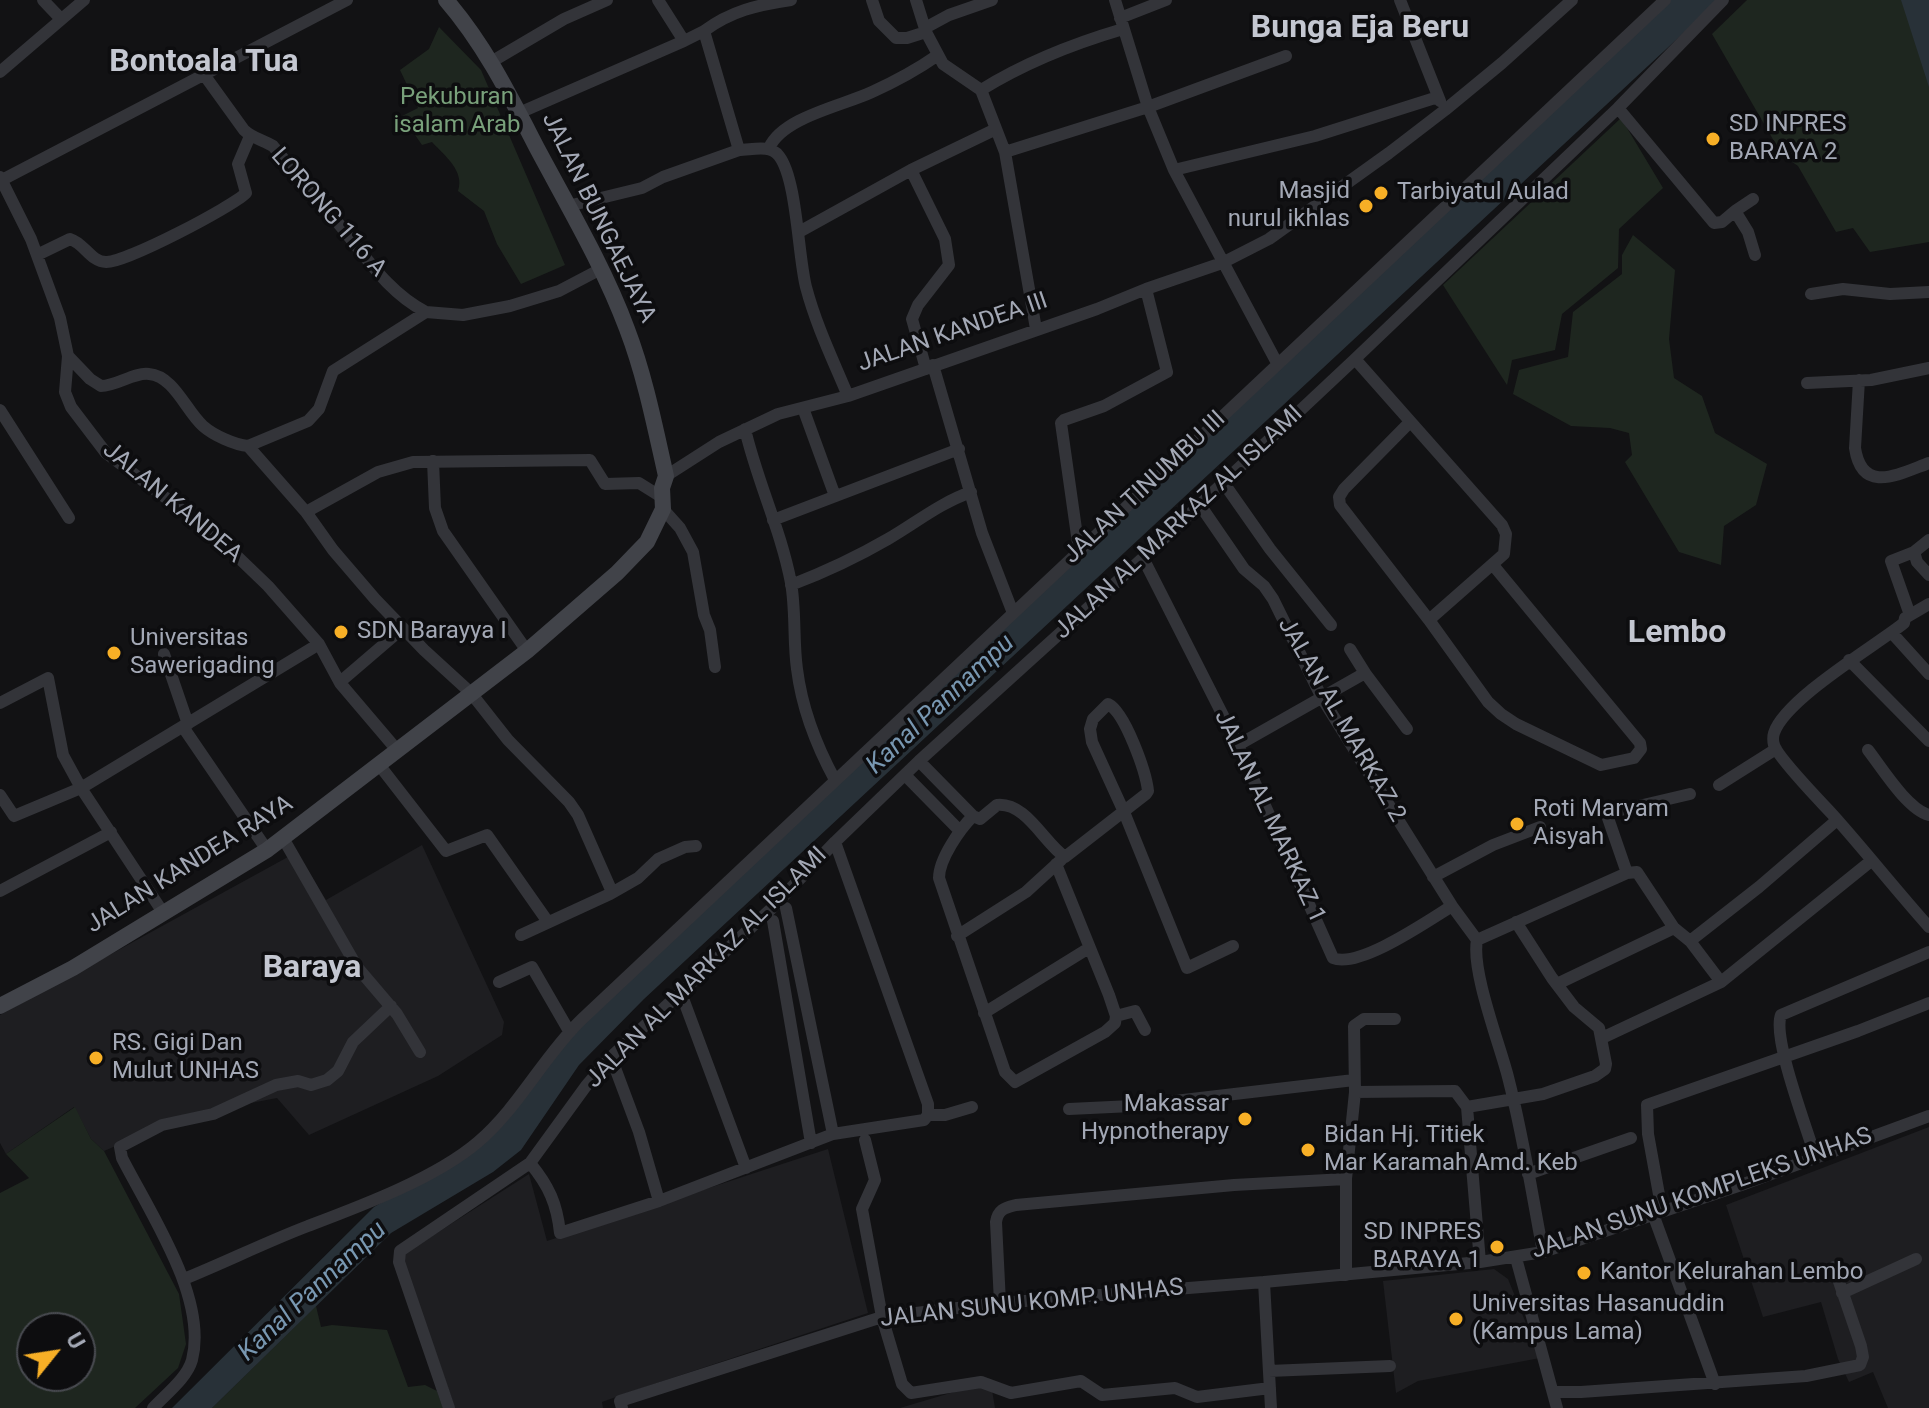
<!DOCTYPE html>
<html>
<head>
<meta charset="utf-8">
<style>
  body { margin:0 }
  #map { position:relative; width:1929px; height:1408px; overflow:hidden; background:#121214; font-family:Roboto,sans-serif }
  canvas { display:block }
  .north { position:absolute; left:16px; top:1312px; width:80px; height:80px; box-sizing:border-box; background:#0d0d0f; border:2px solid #494b51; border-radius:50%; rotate:60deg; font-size:22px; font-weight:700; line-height:32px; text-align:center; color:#a3a8b5 }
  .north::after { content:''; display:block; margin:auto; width:28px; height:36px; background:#f7af26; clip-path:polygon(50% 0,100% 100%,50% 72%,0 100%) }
</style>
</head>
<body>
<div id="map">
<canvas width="1929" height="1408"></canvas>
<div class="north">U</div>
</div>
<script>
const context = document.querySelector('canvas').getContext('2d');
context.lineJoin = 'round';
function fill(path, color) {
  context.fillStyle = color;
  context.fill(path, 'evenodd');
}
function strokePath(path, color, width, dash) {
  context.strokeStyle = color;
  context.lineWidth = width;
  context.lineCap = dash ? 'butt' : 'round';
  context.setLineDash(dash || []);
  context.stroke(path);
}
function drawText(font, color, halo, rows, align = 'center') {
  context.font = font + ' Roboto,sans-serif';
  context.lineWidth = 7;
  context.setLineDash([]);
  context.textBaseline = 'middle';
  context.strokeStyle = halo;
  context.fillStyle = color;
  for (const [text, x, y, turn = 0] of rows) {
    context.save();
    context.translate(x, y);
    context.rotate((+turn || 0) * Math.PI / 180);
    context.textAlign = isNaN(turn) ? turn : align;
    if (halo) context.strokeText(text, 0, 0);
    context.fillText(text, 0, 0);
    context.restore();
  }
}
fill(new Path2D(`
  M 422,845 L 504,1022 L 502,1035 L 438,1076 L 309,1135 L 277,1098 L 188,1115 L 104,1151 L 91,1139 L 74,1107 L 6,1154 L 0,1143 L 0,1015 L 297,852 L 326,900 Z
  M 1929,1127 L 1929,1408 L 1888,1408 L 1873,1372 L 1849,1382 L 1838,1359 L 1821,1302 L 1763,1317 L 1726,1205 Z
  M 828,1149 L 868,1313 L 627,1393 L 602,1402 L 603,1408 L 455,1408 L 405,1265 L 404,1254 L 529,1174 L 547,1241 Z
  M 1494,1269 L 1508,1279 L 1540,1358 L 1418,1381 L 1396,1393 L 1383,1281 Z
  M 974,1386 L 992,1390 L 995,1408 L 900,1408 Z`), '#1e1e21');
fill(new Path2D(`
  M 1747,0 L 1929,0 L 1929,242 L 1870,252 L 1853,228 L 1836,232 L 1798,166 L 1782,155 L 1712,34 Z
  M 439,27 L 481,70 L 565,265 L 521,284 L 497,244 L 484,211 L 458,191 C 465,171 445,156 432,142 L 422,145 L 402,116 L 418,108 L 400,70 L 429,49 Z
  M 1621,118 L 1663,188 L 1619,229 L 1618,268 L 1562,314 L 1555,350 L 1512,360 L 1507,385 L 1443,285 Z
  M 1633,235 L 1675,270 L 1669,339 L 1674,378 L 1702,396 L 1715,433 L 1767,464 L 1756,505 L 1724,526 L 1721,565 L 1679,552 L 1625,462 L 1632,455 L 1629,433 L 1610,428 L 1571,426 L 1513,394 L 1519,370 L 1568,357 L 1573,312 L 1622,274 L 1622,255 Z
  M 75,1107 L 91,1139 L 104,1151 L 179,1294 L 186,1344 L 178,1368 L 135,1408 L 0,1408 L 0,1193 L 29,1178 L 6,1154 ZM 32,1328 L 80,1328 L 80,1376 L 32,1376 Z
  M 316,1306 L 321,1327 L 332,1325 L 387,1330 L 408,1387 L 425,1385 L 437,1391 L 443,1408 L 212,1408 Z`), '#1e261f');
fill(new Path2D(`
  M 1668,0 L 1719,0 L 644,999 L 579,1065 L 521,1150 L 493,1172 L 391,1233 L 212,1408 L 172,1408 L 374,1207 L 471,1150 L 567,1036 Z
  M 1901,0 L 1929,0 L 1929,87 Z`), '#283138');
strokePath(new Path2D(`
  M 43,0 L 61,19
  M 658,0 L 684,41 L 704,31 L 739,150 C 752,150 770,144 779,156 C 797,179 798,256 806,287 C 816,325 833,360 848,396
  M 872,0 L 879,21 L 896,38 L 907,38 L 926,32
  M 916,0 L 926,32 L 943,64 L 981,90
  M 1115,0 L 1148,107 L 1174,170 L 1277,363
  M 1400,0 L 1440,101
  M 1120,18 L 1166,0
  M 925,28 L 949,15 L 992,0
  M 704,31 C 731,11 757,5 791,0
  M 491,62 L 564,19 L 607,0
  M 0,72 L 84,0
  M 205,76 L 244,130 C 252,138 263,140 273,146 C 294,172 317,197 338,223 C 365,255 387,292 426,312
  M 981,90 L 1005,152 L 1036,329
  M 981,90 C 1026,62 1072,44 1123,29
  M 1618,108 L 1714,223 L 1722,222 L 1735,211 L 1748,232 L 1755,255
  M 519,113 L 684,41
  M 769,148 C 783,117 842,106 872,92 C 894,82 918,69 938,55
  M 1005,152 L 1148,107 L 1286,56
  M 911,170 L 945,239 L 949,265 L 918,305 L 912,319 L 926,369
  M 1174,170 L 1315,136 L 1438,97
  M 0,177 L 31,239 L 60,318 L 68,356 L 65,392 L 71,407 L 106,453 L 214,534 L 268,586 L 319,644 L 340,683 L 397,750
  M 2,180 L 347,0
  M 568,206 L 642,188 L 663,177 L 739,150
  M 1735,211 L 1753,199
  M 799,232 L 911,170 L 996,129
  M 37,255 L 70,239 C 84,243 91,262 106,262 C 125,263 232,207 246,193 L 238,164 L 250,136
  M 1811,294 L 1843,289 L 1890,294 L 1929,292
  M 68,356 L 90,379 L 101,386 C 117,386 134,372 149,374 C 174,376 186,411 203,426 C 213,435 235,445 248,446 L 306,512 L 333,550 L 375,599 L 424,650 L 471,693 L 508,740 L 569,802 L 578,815 L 612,892
  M 1355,359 L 1502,525 L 1506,534 L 1504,554 L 1429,620
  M 933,365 L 982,533 L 1013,613
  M 1859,380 L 1855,448 C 1862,495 1899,474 1929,463
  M 1807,383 L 1871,380 L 1929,368
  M 803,408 L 835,496
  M 0,410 L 69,518
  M 1410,422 L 1344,489 L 1339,497 L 1340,505 L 1429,620 L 1488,702 L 1501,714 L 1516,724 L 1601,765 L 1634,758 L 1641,749 L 1640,743 L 1493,565
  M 745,429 C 757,481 781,530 791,583 C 796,611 793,641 797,669 C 802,709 816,745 835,780
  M 248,446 L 308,421 L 319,409 L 333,371 L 426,312 L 463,315 L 510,306 L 559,291 L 599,270
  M 433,461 L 435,508 L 443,531 L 527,651
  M 666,476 L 719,442 L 778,414 L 848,396 L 1097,309 L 1146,289 L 1222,263 L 1269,239 L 1389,153 L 1445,110 L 1502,63 L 1572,0
  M 1223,482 L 1270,549 L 1331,625
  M 1200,505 L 1244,569 L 1264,586 L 1273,599 L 1322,698 L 1452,906 L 1477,940
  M 663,509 L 680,528 L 693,552 L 704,615 L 710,630 L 715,667
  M 306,512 L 378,472 L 413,462 L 590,460 L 605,484 L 639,483 L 663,498
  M 773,520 L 959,449
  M 1929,540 L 1914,552 L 1917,562 L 1929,575
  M 1079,550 L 1061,423 L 1064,420 L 1104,406 L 1167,372 L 1146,289
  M 1143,558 L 1238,745 L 1333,958 C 1359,969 1429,920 1452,906
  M 791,585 C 825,572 857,557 888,539 C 917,522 940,503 971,492
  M 1929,604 L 1905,618 L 1904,623 C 1875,646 1785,699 1774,733 C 1773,736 1773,742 1774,745 C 1778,758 1822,803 1833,815 C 1866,852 1896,890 1929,927
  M 1910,615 L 1891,561 L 1914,552
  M 1892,633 L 1929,674
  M 164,654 L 188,724
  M 1849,660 L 1929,741
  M 1365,673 L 1407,729
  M 340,682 L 403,628
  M 0,703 L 48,678 L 63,755 L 81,788 L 164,914
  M 183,727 L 267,850
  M 1238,745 L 1365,673 L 1350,649
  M 1868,750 C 1882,768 1907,809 1929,815
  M 919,761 L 973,816 L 980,819 L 997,805 C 1026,802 1044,843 1065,857 L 1146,794 L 1148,791 C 1146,772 1125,712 1108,704 L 1093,719 L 1090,729 L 1092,742 L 1124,812 L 1187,968 L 1233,946
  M 380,766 L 446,851 L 487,835 L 548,922
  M 905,775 L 959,830
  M 1719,785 L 1776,749
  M 0,795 L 14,816 L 81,788 L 319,644
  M 973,816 C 960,829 939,859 939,878 L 1005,1072 L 1015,1082 L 1105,1032 L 1115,1023 L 1116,1016 L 1109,995 L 1056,864
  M 283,838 L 357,967 L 397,1014 L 420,1052
  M 1627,873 L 1608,818 L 1609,813 L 1690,794
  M 1433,877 L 1493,845 L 1540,827
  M 0,891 L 111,832
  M 786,908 L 833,1134
  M 773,921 L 811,1143
  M 521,935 L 610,894 L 638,878 L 658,859 L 685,847 L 696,846
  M 957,936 L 1026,892 L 1061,860
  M 1477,940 C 1471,971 1500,1045 1508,1077 C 1523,1135 1532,1194 1543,1252
  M 1477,940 L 1627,873 L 1637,872 L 1674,928 L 1690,941 L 1721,982
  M 1690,941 L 1759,887 L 1837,820
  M 499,982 L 532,967 L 569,1031
  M 1557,984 L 1674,928
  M 681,993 L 746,1168
  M 984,1013 L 1089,948
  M 1116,1016 L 1135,1011 L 1145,1030
  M 1602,1038 L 1721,982 L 1871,861
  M 611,1057 L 639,1132 L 659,1201
  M 1355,1092 L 1455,1091 L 1467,1107
  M 1069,1109 L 1132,1106 L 1354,1080
  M 928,1115 L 945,1115 L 972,1107
  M 865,1140 L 875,1180 L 862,1209 L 882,1317 L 902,1384 L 911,1393 L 981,1382 L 1011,1393 L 1081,1381 L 1102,1395 L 1175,1388 L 1197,1397 L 1270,1388
  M 1815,1156 C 1807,1128 1772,1038 1781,1015 L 1929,952
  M 530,1163 C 549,1186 557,1204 560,1233 L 659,1201 L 833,1134 L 924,1120 L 928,1115 L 928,1104 L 835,842
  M 1528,1174 L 1631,1138
  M 1662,1211 L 1648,1134 L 1647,1105 L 1858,1031 L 1929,1003
  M 1653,1214 L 1715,1384
  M 1516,1258 L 1557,1408
  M 1480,1262 L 1467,1107 L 1543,1094 L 1595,1076 L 1605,1069 L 1606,1064 L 1599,1028 L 1574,1007 L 1552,978 L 1516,922
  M 1346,1275 L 1346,1179 L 1355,1092 L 1354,1026 L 1364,1019 L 1395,1019
  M 184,1279 C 226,1262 266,1242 308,1226 C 361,1206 436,1178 478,1142 C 519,1107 543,1057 581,1020 L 1665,0
  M 1842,1293 L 1916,1259
  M 1000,1303 L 996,1222 C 998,1209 1005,1208 1016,1205 L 1234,1185 L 1346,1179
  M 1269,1371 L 1390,1366
  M 1554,1392 L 1581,1392 L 1806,1376 L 1860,1365 L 1863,1357 L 1861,1346 L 1834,1267
  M 153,1408 C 166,1394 187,1378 192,1360 C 208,1298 150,1213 122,1158 L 120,1147 L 162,1125 L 213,1114 L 276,1085 L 298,1081 L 311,1085 L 327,1080 L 338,1071 L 353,1042 L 391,1006
  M 449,1408 L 399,1262 L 400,1251 L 530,1163 L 586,1086 L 611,1057 L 771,909 L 835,842 L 919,761 L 1143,558 L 1355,359 L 1618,108 L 1723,0
  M 622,1408 L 620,1401 L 882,1317 L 1000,1303 L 1264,1282
  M 1271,1408 L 1264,1282 L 1480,1262 L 1543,1252 L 1741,1185 L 1929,1116`), '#333439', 12);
strokePath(new Path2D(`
  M 0,1006 L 73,968 L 267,850 L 527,651 L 617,573 L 647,542 L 663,509 L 662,488 L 666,476 C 655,427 645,376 627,329 C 604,267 569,208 538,150 C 511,98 485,45 446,0`), '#414349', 16);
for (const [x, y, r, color] of [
  [1713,139,8,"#f7af26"],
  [1381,193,8,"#f7af26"],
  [1366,206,8,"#f7af26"],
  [341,632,8,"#f7af26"],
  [114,653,8,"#f7af26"],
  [1517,824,8,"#f7af26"],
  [96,1058,8,"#f7af26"],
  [1245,1119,8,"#f7af26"],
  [1308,1150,8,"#f7af26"],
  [1497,1247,8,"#f7af26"],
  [1584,1273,8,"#f7af26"],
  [1456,1319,8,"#f7af26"]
]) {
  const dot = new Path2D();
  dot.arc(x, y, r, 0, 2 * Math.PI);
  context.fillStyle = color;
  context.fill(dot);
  strokePath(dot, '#0d0d0f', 3);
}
drawText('24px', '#79a17b', '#0d0d0f', [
  ["Pekuburan",457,98],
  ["isalam Arab",457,126]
]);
drawText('24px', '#a3a8b5', '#0d0d0f', [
  ["SD INPRES",1729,125],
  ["BARAYA 2",1729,153],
  ["Masjid",1350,192,"right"],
  ["nurul ikhlas",1350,220,"right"],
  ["Tarbiyatul Aulad",1397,193],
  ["SDN Barayya I",357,632],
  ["Universitas",130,639],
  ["Sawerigading",130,667],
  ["Roti Maryam",1533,810],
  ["Aisyah",1533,838],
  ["RS. Gigi Dan",112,1044],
  ["Mulut UNHAS",112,1072],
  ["Makassar",1229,1105,"right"],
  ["Hypnotherapy",1229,1133,"right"],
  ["Bidan Hj. Titiek",1324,1136],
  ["Mar Karamah Amd. Keb",1324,1164],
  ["SD INPRES",1481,1233,"right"],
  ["BARAYA 1",1481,1261,"right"],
  ["Kantor Kelurahan Lembo",1600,1273],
  ["Universitas Hasanuddin",1472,1305],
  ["(Kampus Lama)",1472,1333]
], 'left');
drawText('24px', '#a3a8b5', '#0d0d0f', [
  ["LORONG 116 A",328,213,49],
  ["JALAN BUNGAEJAYA",598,218,64],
  ["JALAN KANDEA III",953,333,-19],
  ["JALAN TINUMBU III",1145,488,-43],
  ["JALAN KANDEA",172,503,40],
  ["JALAN AL MARKAZ AL ISLAMI",1179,523,-43],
  ["JALAN AL MARKAZ 2",1341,720,60],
  ["JALAN AL MARKAZ 1",1269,817,65],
  ["JALAN KANDEA RAYA",190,865,-32],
  ["JALAN AL MARKAZ AL ISLAMI",707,968,-45],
  ["JALAN SUNU KOMPLEKS UNHAS",1702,1194,-19],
  ["JALAN SUNU KOMP. UNHAS",1032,1304,-6]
]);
drawText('italic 26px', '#7897b1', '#0d0d0f', [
  ["Kanal Pannampu",941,705,-43],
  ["Kanal Pannampu",313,1292,-43]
]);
drawText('bold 32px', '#c4c7d1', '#0d0d0f', [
  ["Bunga Eja Beru",1360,29],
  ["Bontoala Tua",204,63],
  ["Lembo",1677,634],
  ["Baraya",312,969]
]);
</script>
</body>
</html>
